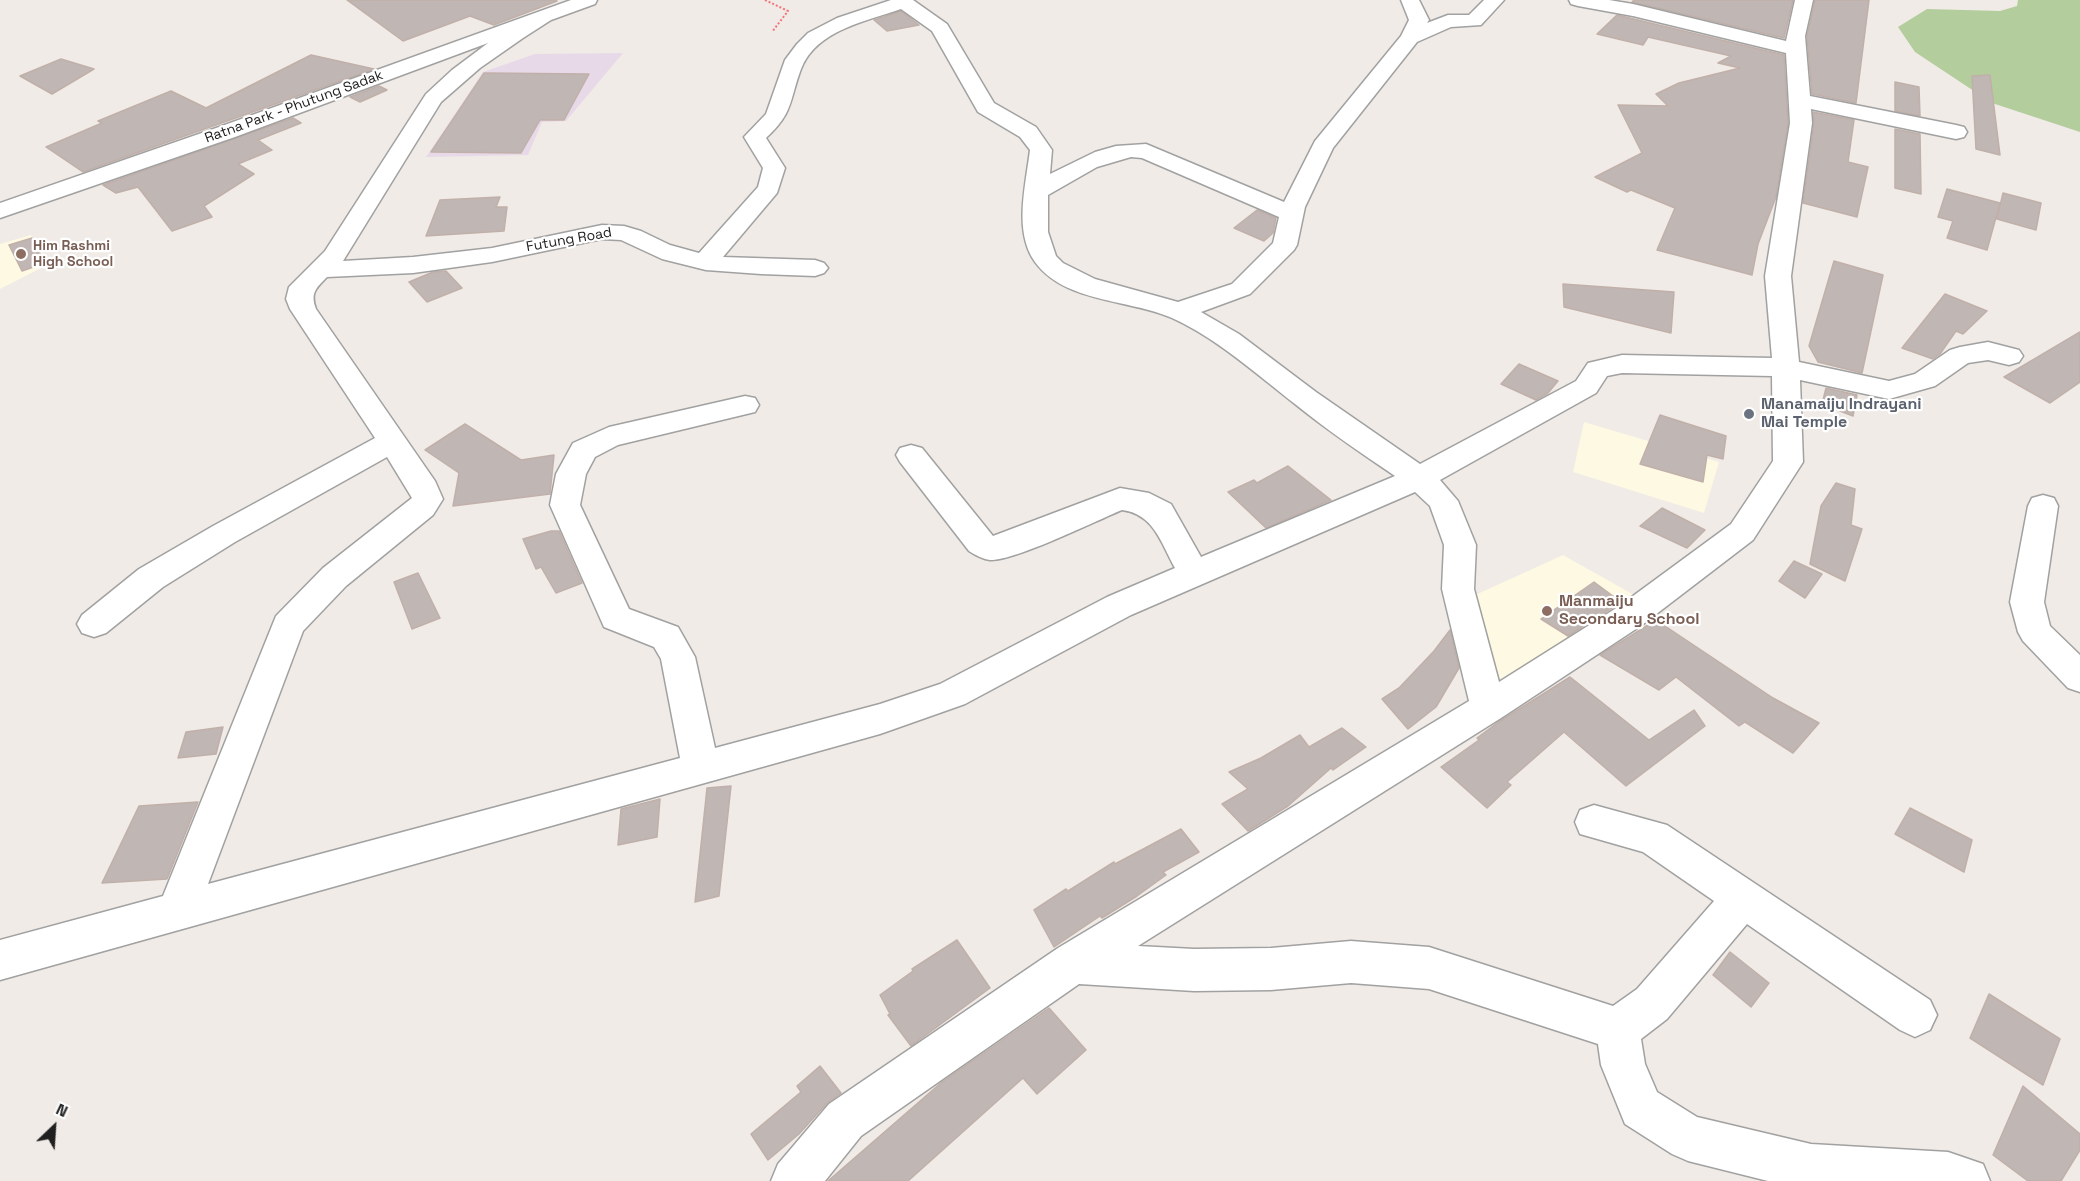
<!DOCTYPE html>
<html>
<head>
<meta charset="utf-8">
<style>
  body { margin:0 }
  #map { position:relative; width:2080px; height:1181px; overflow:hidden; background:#f0ebe6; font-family:"Space Grotesk",sans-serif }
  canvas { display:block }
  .north { position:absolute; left:24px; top:1097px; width:60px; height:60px; -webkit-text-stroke:4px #fff; paint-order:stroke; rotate:25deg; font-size:16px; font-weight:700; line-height:24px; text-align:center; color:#202020 }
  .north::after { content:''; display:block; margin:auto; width:21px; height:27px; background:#202020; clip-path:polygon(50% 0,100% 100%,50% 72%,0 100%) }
</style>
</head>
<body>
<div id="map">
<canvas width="2080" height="1181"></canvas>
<div class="north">N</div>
</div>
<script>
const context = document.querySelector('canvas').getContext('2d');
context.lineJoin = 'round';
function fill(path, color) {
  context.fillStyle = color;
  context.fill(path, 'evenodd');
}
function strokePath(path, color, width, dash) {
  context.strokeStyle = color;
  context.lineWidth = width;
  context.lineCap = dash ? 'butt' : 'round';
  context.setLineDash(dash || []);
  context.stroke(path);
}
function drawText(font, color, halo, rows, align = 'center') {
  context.font = font + ' "Space Grotesk",sans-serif';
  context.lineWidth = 4.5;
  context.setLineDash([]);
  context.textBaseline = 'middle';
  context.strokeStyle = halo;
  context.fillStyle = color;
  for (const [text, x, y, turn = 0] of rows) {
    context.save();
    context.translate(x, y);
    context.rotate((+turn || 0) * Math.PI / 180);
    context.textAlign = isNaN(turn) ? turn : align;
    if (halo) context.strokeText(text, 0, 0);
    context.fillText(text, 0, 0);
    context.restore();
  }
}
fill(new Path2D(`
  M 623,53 L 566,121 L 542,122 L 528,155 L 426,157 L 483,72 L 535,54 Z`), '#e8d9e8');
fill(new Path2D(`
  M 31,235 L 49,264 L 0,289 L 0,244 Z
  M 1584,422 L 1719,462 L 1704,513 L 1573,472 Z
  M 1563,555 L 1636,596 L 1501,685 L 1473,596 Z`), '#fdf9e2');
fill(new Path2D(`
  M 2018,0 L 2080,0 L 2080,132 L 1992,103 L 1915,52 L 1898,27 L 1927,9 L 2000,11 L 2017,6 Z`), '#b3cd9d');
const building = new Path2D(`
  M 347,0 L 556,0 L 557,1 L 494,25 L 470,16 L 403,41 Z
  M 1634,0 L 1793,0 L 1784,38 L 1632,2 Z
  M 1815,0 L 1869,0 L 1856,103 L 1812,94 L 1807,36 Z
  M 901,11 L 919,25 L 887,31 L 874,20 Z
  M 1617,15 L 1784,55 L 1788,123 L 1776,197 L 1758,244 L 1752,275 L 1657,250 L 1675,208 L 1631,190 L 1627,192 L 1595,177 L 1642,153 L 1618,105 L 1668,106 L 1656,94 L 1679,83 L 1740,68 L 1718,63 L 1731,56 L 1648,37 L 1643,45 L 1597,34 Z
  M 311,55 L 374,69 L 83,172 L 46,147 L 102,123 L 98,121 L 171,91 L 206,108 Z
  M 61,59 L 94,69 L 52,94 L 20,76 Z
  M 484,73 L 589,74 L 564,120 L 540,120 L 521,153 L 431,152 Z
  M 1990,75 L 2000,155 L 1976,149 L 1972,76 Z
  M 1895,82 L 1919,87 L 1920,116 L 1895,111 Z
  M 379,86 L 387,90 L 360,102 L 350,97 Z
  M 1813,112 L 1854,120 L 1848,162 L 1868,167 L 1857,217 L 1803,203 L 1814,123 Z
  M 293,118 L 301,123 L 258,140 L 272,150 L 238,164 L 254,174 L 204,206 L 212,217 L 172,231 L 138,187 L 116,193 L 103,185 Z
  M 1895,129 L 1920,134 L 1921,194 L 1895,188 Z
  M 1947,189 L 2000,203 L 1987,250 L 1947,238 L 1953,221 L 1938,217 Z
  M 2003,193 L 2041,203 L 2036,230 L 1997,219 Z
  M 500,197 L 496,207 L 507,207 L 504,231 L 426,236 L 440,200 Z
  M 1257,210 L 1276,218 L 1273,233 L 1264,241 L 1234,228 Z
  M 32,238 L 45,263 L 22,271 L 9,245 Z
  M 1834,261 L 1883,275 L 1862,373 L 1818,362 L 1809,346 Z
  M 446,271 L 462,288 L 427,302 L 409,282 L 433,272 Z
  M 1563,284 L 1674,292 L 1671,333 L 1564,307 Z
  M 1945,294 L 1987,311 L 1963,334 L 1956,331 L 1940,354 L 1933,359 L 1902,348 Z
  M 2080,332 L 2080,382 L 2050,403 L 2004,377 Z
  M 1519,364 L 1558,381 L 1548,393 L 1536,400 L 1501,384 Z
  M 1826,388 L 1857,395 L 1853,416 L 1822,404 Z
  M 1660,415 L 1726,436 L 1723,459 L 1707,455 L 1703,482 L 1640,464 Z
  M 465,424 L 521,460 L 554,455 L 550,494 L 453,506 L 459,473 L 425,450 Z
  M 1288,466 L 1331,500 L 1266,528 L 1228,492 L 1254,480 L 1257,483 Z
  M 1836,483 L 1855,489 L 1851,525 L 1862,529 L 1845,581 L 1810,564 L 1821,506 Z
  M 1662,508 L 1705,530 L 1687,548 L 1640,526 Z
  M 551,531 L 559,531 L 582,583 L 556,593 L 541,567 L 536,569 L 523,539 Z
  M 1794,561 L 1822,574 L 1805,598 L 1779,581 Z
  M 418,573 L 440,618 L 412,629 L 394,582 Z
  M 1594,582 L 1621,602 L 1568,636 L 1541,619 Z
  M 1656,620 L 1773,698 L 1819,723 L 1793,753 L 1745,722 L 1739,726 L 1676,677 L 1659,690 L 1600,655 Z
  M 1450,630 L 1459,668 L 1436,707 L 1408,729 L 1382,699 L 1399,688 L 1434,651 Z
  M 1570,677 L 1649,740 L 1694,710 L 1705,726 L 1626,786 L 1564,732 L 1507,782 L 1511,785 L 1487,808 L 1441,767 L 1479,740 L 1477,738 L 1497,723 Z
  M 223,727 L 216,754 L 178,758 L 186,732 Z
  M 1342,728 L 1366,747 L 1333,770 L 1331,768 L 1288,806 L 1261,823 L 1248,831 L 1222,804 L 1248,789 L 1229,772 L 1261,758 L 1300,735 L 1309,747 Z
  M 731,786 L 719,896 L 695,902 L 707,788 Z
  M 660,799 L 657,837 L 618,845 L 621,809 Z
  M 198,802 L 167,879 L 102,883 L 139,806 Z
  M 1910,808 L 1972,840 L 1964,872 L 1895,834 Z
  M 1181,829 L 1199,852 L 1163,872 L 1166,875 L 1137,896 L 1102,918 L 1100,916 L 1054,947 L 1034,910 L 1066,889 L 1068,891 L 1114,862 L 1115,864 Z
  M 957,940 L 990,988 L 911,1046 L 888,1015 L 890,1014 L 880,995 L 913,971 L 912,969 Z
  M 1730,952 L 1769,983 L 1751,1007 L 1713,975 Z
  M 1989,994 L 2060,1039 L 2043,1085 L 1970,1038 Z
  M 1049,1008 L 1086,1050 L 1037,1094 L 1023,1078 L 908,1181 L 828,1181 L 942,1082 Z
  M 820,1066 L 841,1093 L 827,1103 L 799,1134 L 768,1160 L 751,1134 L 801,1092 L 797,1086 Z
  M 2023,1086 L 2080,1134 L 2080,1150 L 2061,1181 L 2028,1181 L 1993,1155 Z`);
fill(building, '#c0b6b3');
strokePath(building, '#c1b0a9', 1.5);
const minor = new Path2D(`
  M 571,0 L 597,0 L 595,4 L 551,20 L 523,38 L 480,68 L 441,102 L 343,261 L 413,257 L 492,248 L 602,225 L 624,226 L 641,231 L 670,245 L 699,253 L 758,187 L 763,168 L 744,137 L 766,114 L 785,60 L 797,44 L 808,33 L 837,18 L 891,0 L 913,0 L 947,24 L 994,103 L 1036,127 L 1052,150 L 1050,174 L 1095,152 L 1116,146 L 1146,144 L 1284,202 L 1315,141 L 1401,36 L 1409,20 L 1401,0 L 1419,0 L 1429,20 L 1427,23 L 1448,15 L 1469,15 L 1484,0 L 1504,0 L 1481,25 L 1451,27 L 1417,42 L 1333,148 L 1305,207 L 1297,245 L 1294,250 L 1250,294 L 1201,312 L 1239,334 L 1316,392 L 1420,464 L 1576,381 L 1588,363 L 1622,355 L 1772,358 L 1765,276 L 1790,123 L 1786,53 L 1633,16 L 1578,6 L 1571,4 L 1569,0 L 1609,0 L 1633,4 L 1786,41 L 1795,0 L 1813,0 L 1805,36 L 1810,96 L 1956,125 L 1964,127 L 1967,132 L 1964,137 L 1956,139 L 1811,109 L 1812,123 L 1791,276 L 1799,362 L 1889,381 L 1915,374 L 1950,350 L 1960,347 L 1988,342 L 2019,350 L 2023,356 L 2019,362 L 2009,365 L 1988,360 L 1968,363 L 1935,386 L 1889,399 L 1800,380 L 1803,462 L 1753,540 L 1642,625 L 1501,718 L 1138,946 L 1194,949 L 1271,948 L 1351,941 L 1429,947 L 1613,1006 L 1637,989 L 1714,901 L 1643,852 L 1580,834 L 1575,822 L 1580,810 L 1594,805 L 1667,825 L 1930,1000 L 1937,1015 L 1930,1030 L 1915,1037 L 1900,1030 L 1747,924 L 1667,1019 L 1641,1039 L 1645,1064 L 1657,1092 L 1697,1117 L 1811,1144 L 1948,1152 L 1983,1164 L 1990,1181 L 1768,1181 L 1688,1161 L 1672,1154 L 1625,1124 L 1601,1065 L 1598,1044 L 1429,989 L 1351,983 L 1271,990 L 1194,991 L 1079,984 L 861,1136 L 825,1181 L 771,1181 L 778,1164 L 829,1104 L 1058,948 L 1469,701 L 1442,589 L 1444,545 L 1430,506 L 1415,492 L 1131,615 L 965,704 L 880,734 L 0,980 L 0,940 L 163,896 L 276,616 L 323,568 L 412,498 L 387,457 L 235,542 L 163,587 L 106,633 L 94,637 L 82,633 L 77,624 L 82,615 L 139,569 L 213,526 L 375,438 L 290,309 L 286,299 L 289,287 L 325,251 L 426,94 L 452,70 L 488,43 L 235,137 L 0,218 L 0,203 L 219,127 ZM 901,9 L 932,31 L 978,112 L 1020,137 L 1030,150 C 1026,184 1013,231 1035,262 C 1065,303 1129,299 1172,318 C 1218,339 1255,373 1295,404 C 1327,430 1361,453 1395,476 L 1201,557 L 1171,504 L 1149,493 L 1120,488 L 993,536 L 922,448 L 911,445 L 900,448 L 896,455 L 900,462 L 969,551 C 975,555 983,559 990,560 C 1015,561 1095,521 1122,510 C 1154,514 1161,543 1175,568 L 1107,597 L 940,684 L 880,704 L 715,748 L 695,657 L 678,627 L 629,609 L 580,505 L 586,474 L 595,457 L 618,445 L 755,412 L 759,405 L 755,398 L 745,396 L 609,427 L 573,443 L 556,474 L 550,505 L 604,627 L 654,647 L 661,659 L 680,758 L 208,884 L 303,631 L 346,586 L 433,515 L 443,499 L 435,481 L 316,309 C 310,293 316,288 327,277 L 413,273 L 492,262 L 602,239 L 621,240 L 662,259 L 706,270 L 761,274 L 815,276 L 824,273 L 828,268 L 824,263 L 815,260 L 723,257 L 777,193 L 785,168 L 766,138 C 794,112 789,101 801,69 C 816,30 867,21 901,9 ZM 1131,157 L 1142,158 L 1279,217 L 1273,243 L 1232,284 L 1178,302 L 1095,279 L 1063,263 L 1056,256 L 1048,232 L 1048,195 L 1097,167 ZM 1622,373 L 1772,376 L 1773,461 L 1731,524 L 1618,607 L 1499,682 L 1474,589 L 1476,545 L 1458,501 L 1440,480 L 1596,393 L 1607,376 Z
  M 2043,495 L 2054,498 L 2058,506 L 2044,602 L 2050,626 L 2080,655 L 2080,692 L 2068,688 L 2023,641 L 2018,632 L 2010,602 L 2028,506 L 2032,498 Z`);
strokePath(minor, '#a1a1a1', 3);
strokePath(new Path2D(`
  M 765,0 L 788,11 L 772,32`), '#f3747b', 2, [2, 2]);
fill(minor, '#fff');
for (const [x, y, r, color] of [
  [21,254,6,"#8d6e63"],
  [1749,414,6,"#6b7280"],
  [1547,611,6,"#8d6e63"]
]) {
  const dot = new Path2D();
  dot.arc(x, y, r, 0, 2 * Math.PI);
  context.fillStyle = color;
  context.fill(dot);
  strokePath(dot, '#fff', 2);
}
drawText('14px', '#202020', '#fff', [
  ["Ratna Park - Phutung Sadak",294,107,-20],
  ["Futung Road",569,240,-10]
]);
drawText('bold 14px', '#785e54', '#fff', [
  ["Him Rashmi",33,246],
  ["High School",33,262]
], 'left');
drawText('bold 16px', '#5b616d', '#fff', [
  ["Manamaiju Indrayani",1761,405],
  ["Mai Temple",1761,423]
], 'left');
drawText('bold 16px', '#785e54', '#fff', [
  ["Manmaiju",1559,602],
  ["Secondary School",1559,620]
], 'left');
</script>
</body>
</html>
